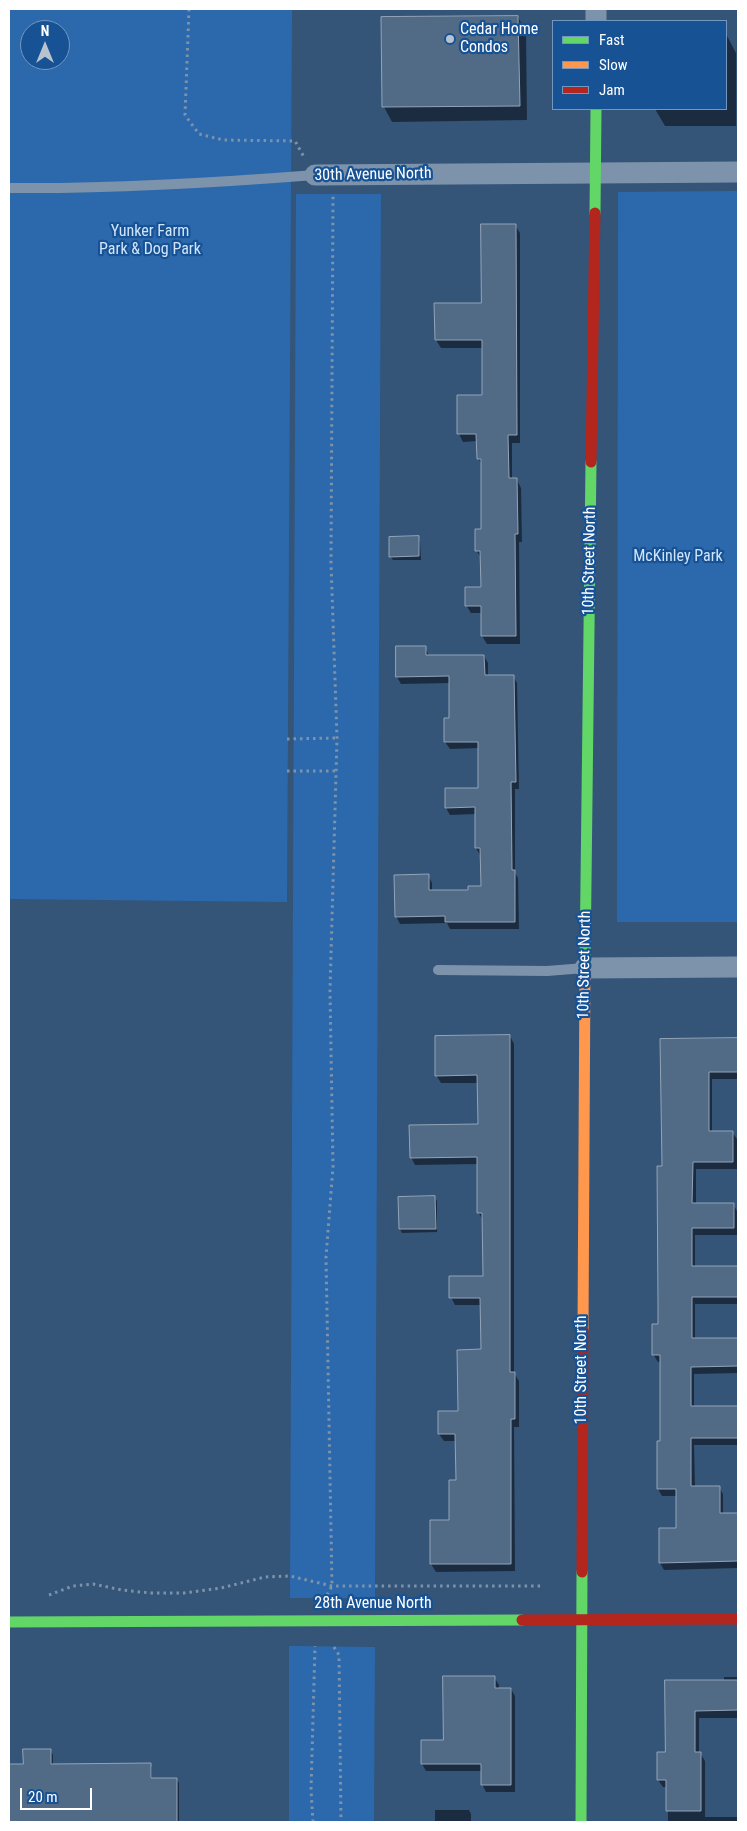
<!DOCTYPE html>
<html>
<head>
<meta charset="utf-8">
<style>
  body { margin:0 }
  #map { position:relative; width:747px; height:1831px; overflow:hidden; background:#345478; font-family:"Roboto Condensed",sans-serif }
  canvas { display:block }
  .frame { position:absolute; inset:0; border:10px solid #fff; pointer-events:none }
  .legend { position:absolute; left:552px; top:20px; width:175px; height:90px; box-sizing:border-box; background:#175295; border:1px solid #7497bf; margin:0; padding:6px 9px; list-style:none; font-size:15px; color:#fff }
  .legend li { display:flex; align-items:center; gap:10px; height:25px }
  .legend b { width:25px; border:1px solid #7497bf }
  .north { position:absolute; left:20px; top:20px; width:50px; height:50px; box-sizing:border-box; background:#175295; border:1px solid #7497bf; border-radius:50%; rotate:0deg; font-size:14px; font-weight:700; line-height:20px; text-align:center; color:#fff }
  .north::after { content:''; display:block; margin:auto; width:18px; height:22px; background:#b8c3d0; clip-path:polygon(50% 0,100% 100%,50% 72%,0 100%) }
  .scale { position:absolute; left:20px; top:1788px; width:72px; height:22px; box-sizing:border-box; border:2px solid #fff; border-top:0; padding-left:6px; font-size:15px; line-height:18px; white-space:nowrap; color:#fff; -webkit-text-stroke:4px #175295; paint-order:stroke }
</style>
</head>
<body>
<div id="map">
<canvas width="747" height="1831"></canvas>
<div class="frame"></div>
<ul class="legend">
<li><b style="height:6px;background:#63d668"></b>Fast</li>
<li><b style="height:6px;background:#ff974d"></b>Slow</li>
<li><b style="height:6px;background:#b3261e"></b>Jam</li>
</ul>
<div class="north">N</div>
<div class="scale">20 m</div>
</div>
<script>
const context = document.querySelector('canvas').getContext('2d');
context.lineJoin = 'round';
function fill(path, color) {
  context.fillStyle = color;
  context.fill(path, 'evenodd');
}
function strokePath(path, color, width, dash) {
  context.strokeStyle = color;
  context.lineWidth = width;
  context.lineCap = dash ? 'butt' : 'round';
  context.setLineDash(dash || []);
  context.stroke(path);
}
function drawText(font, color, halo, rows, align = 'center') {
  context.font = font + ' "Roboto Condensed",sans-serif';
  context.lineWidth = 4.5;
  context.setLineDash([]);
  context.textBaseline = 'middle';
  context.strokeStyle = halo;
  context.fillStyle = color;
  for (const [text, x, y, turn = 0] of rows) {
    context.save();
    context.translate(x, y);
    context.rotate((+turn || 0) * Math.PI / 180);
    context.textAlign = isNaN(turn) ? turn : align;
    if (halo) context.strokeText(text, 0, 0);
    context.fillText(text, 0, 0);
    context.restore();
  }
}
fill(new Path2D(`
  M 9,9 L 292,9 L 287,902 L 9,899 ZM 30,30 L 60,30 L 60,60 L 30,60 Z
  M 738,191 L 738,922 L 617,922 L 618,192 Z
  M 296,194 L 381,194 L 375,1598 L 290,1598 Z
  M 289,1646 L 375,1647 L 374,1822 L 289,1822 Z`), '#2c69ac');
fill(new Path2D(`
  M 518,17 L 526,32 L 527,120 L 392,122 L 384,107 Z
  M 726,34 L 736,53 L 736,126 L 665,126 L 655,109 L 726,109 Z
  M 515,225 L 520,233 L 520,443 L 512,443 L 512,480 L 517,480 L 521,488 L 522,542 L 519,542 L 520,644 L 487,644 L 482,636 L 482,613 L 471,613 L 466,605 L 482,588 L 481,558 L 476,550 L 483,530 L 482,465 L 478,458 L 478,441 L 463,442 L 459,434 L 484,396 L 483,348 L 441,348 L 436,340 L 482,304 Z
  M 418,538 L 420,542 L 421,560 L 393,560 L 390,556 Z
  M 425,647 L 429,656 L 484,656 L 488,663 L 488,677 L 513,676 L 517,683 L 519,789 L 515,789 L 515,873 L 518,878 L 519,929 L 450,929 L 447,923 L 400,924 L 396,916 L 428,875 L 432,883 L 432,891 L 470,891 L 482,887 L 480,855 L 476,848 L 476,814 L 450,815 L 446,808 L 479,789 L 479,748 L 450,749 L 445,742 L 450,720 L 450,683 L 401,684 L 397,677 Z
  M 510,1036 L 514,1044 L 514,1373 L 519,1381 L 519,1427 L 514,1427 L 515,1571 L 436,1572 L 431,1564 L 451,1521 L 457,1482 L 457,1441 L 444,1441 L 439,1434 L 459,1412 L 482,1351 L 482,1305 L 455,1305 L 451,1297 L 484,1278 L 483,1220 L 478,1212 L 478,1164 L 415,1165 L 411,1157 L 479,1126 L 479,1083 L 441,1083 L 436,1075 Z
  M 662,1040 L 738,1040 L 738,1079 L 712,1079 L 712,1132 L 732,1132 L 737,1139 L 737,1169 L 696,1169 L 696,1204 L 733,1204 L 737,1211 L 738,1235 L 695,1235 L 695,1267 L 738,1267 L 738,1304 L 695,1304 L 695,1339 L 738,1339 L 738,1373 L 694,1374 L 694,1407 L 738,1407 L 738,1445 L 694,1445 L 695,1487 L 719,1487 L 723,1494 L 723,1514 L 738,1514 L 738,1568 L 664,1570 L 660,1563 L 678,1529 L 678,1496 L 662,1496 L 658,1489 L 661,1443 L 661,1362 L 658,1362 L 653,1354 L 659,1325 L 663,1167 Z
  M 434,1197 L 437,1201 L 437,1232 L 402,1233 L 400,1229 Z
  M 494,1677 L 499,1685 L 499,1689 L 511,1689 L 515,1696 L 515,1792 L 486,1792 L 482,1784 L 482,1771 L 426,1771 L 422,1764 L 445,1741 Z
  M 724,1677 L 738,1677 L 738,1718 L 699,1718 L 699,1753 L 700,1753 L 705,1761 L 705,1817 L 738,1817 L 738,1822 L 668,1822 L 668,1787 L 663,1787 L 658,1780 L 666,1753 L 666,1682 L 724,1682 Z
  M 51,1751 L 53,1755 L 53,1766 L 150,1764 L 152,1768 L 152,1779 L 177,1779 L 179,1783 L 179,1822 L 9,1822 L 9,1766 L 24,1766 Z
  M 435,1810 L 469,1810 L 471,1814 L 471,1822 L 435,1822 Z`), '#0007');
const building = new Path2D(`
  M 518,16 L 520,106 L 382,107 L 381,17 Z
  M 481,224 L 516,224 L 517,435 L 508,435 L 509,478 L 517,478 L 518,534 L 515,534 L 516,636 L 481,636 L 481,606 L 465,606 L 465,587 L 481,587 L 480,551 L 475,551 L 475,529 L 481,529 L 481,459 L 477,459 L 476,434 L 457,434 L 457,395 L 482,395 L 482,340 L 435,340 L 434,303 L 481,303 Z
  M 419,536 L 419,556 L 389,557 L 389,537 Z
  M 396,646 L 426,646 L 426,655 L 484,655 L 485,675 L 514,675 L 516,782 L 511,782 L 512,870 L 515,870 L 515,922 L 445,922 L 445,916 L 395,917 L 394,875 L 429,874 L 429,890 L 468,890 L 468,886 L 481,886 L 480,848 L 475,848 L 475,807 L 445,808 L 445,788 L 478,788 L 478,742 L 444,742 L 444,718 L 449,718 L 449,676 L 396,677 Z
  M 510,1035 L 510,1372 L 515,1372 L 515,1419 L 511,1419 L 511,1564 L 430,1564 L 430,1520 L 449,1520 L 449,1480 L 456,1480 L 455,1434 L 438,1434 L 438,1411 L 458,1411 L 457,1350 L 481,1349 L 480,1298 L 449,1298 L 449,1276 L 483,1276 L 482,1213 L 477,1213 L 477,1157 L 410,1158 L 409,1125 L 478,1124 L 477,1075 L 435,1076 L 435,1036 Z
  M 738,1038 L 738,1072 L 709,1072 L 709,1131 L 733,1131 L 733,1162 L 693,1162 L 692,1203 L 734,1203 L 734,1228 L 692,1228 L 692,1266 L 738,1266 L 738,1297 L 692,1297 L 692,1338 L 738,1338 L 738,1366 L 691,1367 L 691,1406 L 738,1406 L 738,1438 L 691,1438 L 691,1486 L 720,1486 L 720,1513 L 738,1513 L 738,1561 L 659,1563 L 659,1528 L 676,1528 L 676,1489 L 657,1489 L 657,1441 L 660,1441 L 660,1355 L 652,1355 L 652,1324 L 658,1324 L 658,1305 L 657,1166 L 662,1166 L 660,1039 Z
  M 435,1196 L 436,1229 L 399,1229 L 398,1197 Z
  M 443,1676 L 495,1676 L 495,1688 L 511,1688 L 511,1785 L 481,1785 L 481,1764 L 421,1764 L 421,1740 L 443,1740 Z
  M 665,1680 L 738,1680 L 738,1710 L 695,1711 L 695,1752 L 701,1752 L 701,1811 L 666,1811 L 666,1780 L 657,1780 L 657,1752 L 665,1752 Z
  M 23,1749 L 51,1749 L 51,1764 L 151,1763 L 151,1778 L 177,1778 L 177,1822 L 9,1822 L 9,1764 L 23,1764 Z`);
fill(building, '#516b87');
strokePath(building, '#92a4b9', 1);
strokePath(new Path2D(`
  M 189,9 L 185,115 L 199,134 L 223,140 L 295,141 L 304,157
  M 287,739 L 337,738
  M 287,771 L 336,771
  M 49,1595 L 73,1586 L 93,1584 L 122,1590 L 150,1593 L 184,1593 L 221,1588 L 265,1577 L 290,1576 L 332,1586 L 544,1586
  M 327,1595 L 332,1586 L 326,1257 L 333,1167 L 330,991 L 337,738 L 331,562 L 333,196
  M 334,1647 L 339,1655 L 341,1822
  M 313,1822 L 311,1790 L 315,1646`), '#7d93ab', 3, [2.5, 4]);
strokePath(new Path2D(`
  M 9,188 C 111,189 213,183 315,175
  M 438,970 L 547,971 L 585,968`), '#7d93ab', 10);
strokePath(new Path2D(`
  M 596,21 L 596,9
  M 315,175 L 738,172
  M 585,968 L 738,967`), '#7d93ab', 21);
strokePath(new Path2D(`
  M 595,213 L 596,109
  M 585,965 L 591,462
  M 9,1622 L 522,1620
  M 581,1822 L 582,1572`), '#63d668', 11);
strokePath(new Path2D(`
  M 583,1330 L 585,965`), '#ff974d', 11);
strokePath(new Path2D(`
  M 591,462 L 595,213
  M 582,1572 L 583,1330
  M 522,1620 L 738,1619`), '#b3261e', 11);
for (const [x, y, r, color] of [
  [450,39,5,"#b8c3d0"]
]) {
  const dot = new Path2D();
  dot.arc(x, y, r, 0, 2 * Math.PI);
  context.fillStyle = color;
  context.fill(dot);
  strokePath(dot, '#175295', 2);
}
drawText('16px', '#fff', '#175295', [
  ["Cedar Home",460,30],
  ["Condos",460,48]
], 'left');
drawText('16px', '#fff', '#175295', [
  ["30th Avenue North",373,175,-1],
  ["10th Street North",590,561,-89],
  ["10th Street North",585,965,-89],
  ["10th Street North",582,1370,-90],
  ["28th Avenue North",373,1604]
]);
drawText('16px', '#d0e5fc', '#175295', [
  ["Yunker Farm",150,232],
  ["Park & Dog Park",150,250],
  ["McKinley Park",678,557]
]);
</script>
</body>
</html>
